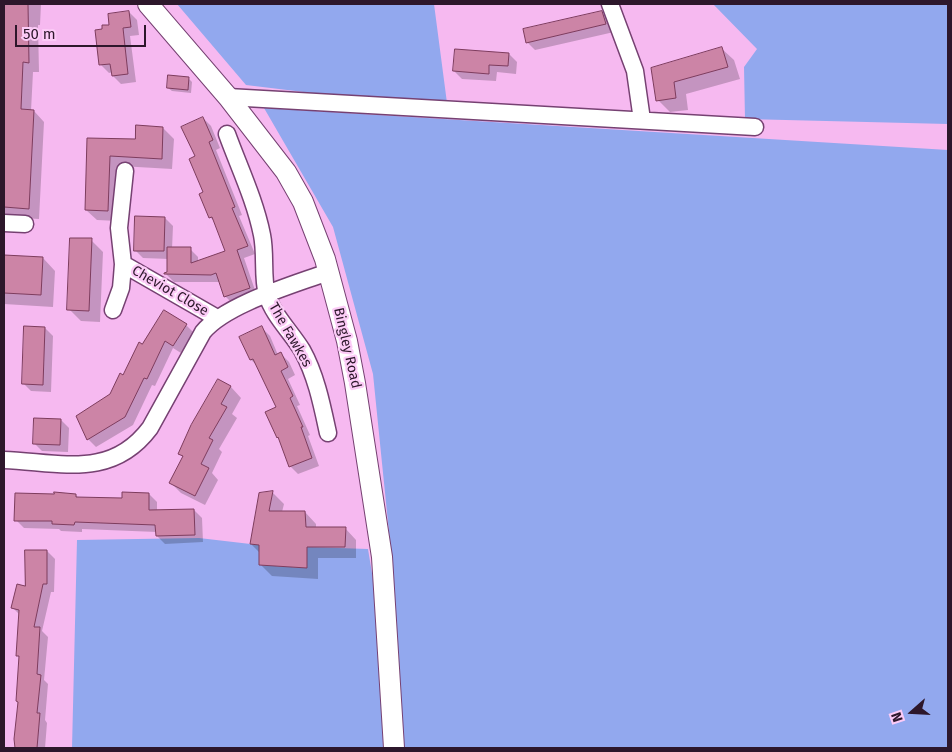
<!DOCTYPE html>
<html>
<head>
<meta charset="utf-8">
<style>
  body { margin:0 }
  #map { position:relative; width:952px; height:752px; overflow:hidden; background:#f6b9f0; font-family:"Fira Sans",sans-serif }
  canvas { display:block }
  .frame { position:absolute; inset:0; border:5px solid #2d172b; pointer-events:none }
  .north { position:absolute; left:887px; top:687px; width:50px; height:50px; -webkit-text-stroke:4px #fccbf7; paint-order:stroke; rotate:251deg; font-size:14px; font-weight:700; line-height:20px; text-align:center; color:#2d172b }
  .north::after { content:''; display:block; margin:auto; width:18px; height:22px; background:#2d172b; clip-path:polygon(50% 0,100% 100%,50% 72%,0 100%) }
  .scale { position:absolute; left:15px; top:25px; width:131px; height:22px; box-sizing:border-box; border:2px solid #2d172b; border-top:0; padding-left:6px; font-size:15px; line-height:18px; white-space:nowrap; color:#2d172b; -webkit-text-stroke:4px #fccbf7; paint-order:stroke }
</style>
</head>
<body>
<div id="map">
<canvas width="952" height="752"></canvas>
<div class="frame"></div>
<div class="north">N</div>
<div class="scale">50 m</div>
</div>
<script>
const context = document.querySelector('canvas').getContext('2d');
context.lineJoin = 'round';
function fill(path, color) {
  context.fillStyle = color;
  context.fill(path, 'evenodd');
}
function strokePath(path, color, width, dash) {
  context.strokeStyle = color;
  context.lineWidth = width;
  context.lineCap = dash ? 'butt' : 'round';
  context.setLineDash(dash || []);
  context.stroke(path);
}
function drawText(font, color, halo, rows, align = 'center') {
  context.font = font + ' "Fira Sans",sans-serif';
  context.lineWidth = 4.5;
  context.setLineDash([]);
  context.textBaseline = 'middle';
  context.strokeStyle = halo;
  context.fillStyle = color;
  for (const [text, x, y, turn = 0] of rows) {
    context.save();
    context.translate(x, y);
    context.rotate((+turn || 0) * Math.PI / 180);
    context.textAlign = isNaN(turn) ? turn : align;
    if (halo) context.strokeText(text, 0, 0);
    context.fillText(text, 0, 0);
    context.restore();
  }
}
fill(new Path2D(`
  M 177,4 L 434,4 L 447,103 L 312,93 L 246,85 Z
  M 713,4 L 948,4 L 948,124 L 745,119 L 744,67 L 757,49 Z
  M 264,108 L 948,150 L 948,748 L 402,748 L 392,562 L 373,374 L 333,227 Z
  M 199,538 L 259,545 L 260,565 L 307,568 L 307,547 L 368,549 L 381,628 L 383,748 L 72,748 L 77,540 Z`), '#92a8ee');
fill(new Path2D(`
  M 4,4 L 41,4 L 40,25 L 38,25 L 39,72 L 33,72 L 31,111 L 34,111 L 44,122 L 39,219 L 4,217 Z
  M 129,12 L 137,20 L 139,35 L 130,36 L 136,82 L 121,84 L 113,76 L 113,72 L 109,73 L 101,65 L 103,30 Z
  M 602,12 L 610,20 L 614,32 L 535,50 L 527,42 Z
  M 721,48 L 734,60 L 740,79 L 686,94 L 688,110 L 670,112 L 658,100 L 652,69 Z
  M 509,54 L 517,62 L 516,74 L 497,72 L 496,81 L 462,79 L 454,71 Z
  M 188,78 L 192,82 L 191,93 L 172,91 L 168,88 Z
  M 203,118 L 211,126 L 220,148 L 216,150 L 242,215 L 239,216 L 255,254 L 244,258 L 257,296 L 233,304 L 225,296 L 220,282 L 174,282 L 166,274 L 169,272 L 169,259 L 143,258 L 135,250 L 165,218 L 173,226 L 172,249 L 190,249 L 198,257 L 198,262 L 227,252 L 215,222 L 210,217 L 196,157 Z
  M 163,128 L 174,139 L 172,169 L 120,166 L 118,221 L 97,220 L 86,210 L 88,139 L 136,140 Z
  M 91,240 L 103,252 L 100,322 L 81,321 L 69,309 Z
  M 4,256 L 43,258 L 55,271 L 53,307 L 4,304 Z
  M 186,325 L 194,333 L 181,353 L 173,348 L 155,386 L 152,385 L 133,425 L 96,447 L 88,439 L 111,395 L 142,346 Z
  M 45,328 L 53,336 L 51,392 L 31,391 L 23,383 Z
  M 262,328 L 270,336 L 278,355 L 281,354 L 289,362 L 295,375 L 288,379 L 300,405 L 297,406 L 310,435 L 308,436 L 319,466 L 298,474 L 290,466 L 281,440 L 267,413 L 278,408 L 259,367 L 251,360 L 241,337 Z
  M 218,380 L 231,387 L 241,398 L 232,414 L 237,418 L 219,449 L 222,452 L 212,473 L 218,480 L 205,505 L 181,493 L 171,483 L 184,458 L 179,453 Z
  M 61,420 L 69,428 L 68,452 L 42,451 L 34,443 Z
  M 273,493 L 284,504 L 282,512 L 305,512 L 316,524 L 316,528 L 345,528 L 356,540 L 356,558 L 318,558 L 318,579 L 272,576 L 261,565 L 260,553 L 251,544 Z
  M 149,494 L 157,502 L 157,511 L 194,510 L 202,518 L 203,542 L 165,544 L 157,536 L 157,532 L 82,529 L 82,532 L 61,531 L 59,529 L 24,528 L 16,520 L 76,495 L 79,499 L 123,499 Z
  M 47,551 L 55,559 L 54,592 L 51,592 L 42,631 L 48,637 L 44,680 L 48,684 L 45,720 L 47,723 L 45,748 L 16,748 L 19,703 L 17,701 L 21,659 L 17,655 L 20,615 L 13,608 Z`), '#0003');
const building = new Path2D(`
  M 4,4 L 28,4 L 29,63 L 23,62 L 21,109 L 34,110 L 29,209 L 4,207 Z
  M 129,11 L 131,27 L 123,28 L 128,74 L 112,76 L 110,64 L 99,65 L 95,30 L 102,29 L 102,25 L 109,25 L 108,14 Z
  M 602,11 L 606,24 L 526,43 L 523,29 Z
  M 722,47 L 728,67 L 674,82 L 676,98 L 656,101 L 651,68 Z
  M 455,49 L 509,53 L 508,66 L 489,65 L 489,74 L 453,71 Z
  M 168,75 L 189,77 L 188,90 L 167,88 Z
  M 203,117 L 213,140 L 209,142 L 235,207 L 232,208 L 248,246 L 237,250 L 250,288 L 224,297 L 216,273 L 211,275 L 164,274 L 164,273 L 167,272 L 167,247 L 191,247 L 191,263 L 225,251 L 212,217 L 209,218 L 199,194 L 203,192 L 189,159 L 195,156 L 181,127 Z
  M 136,125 L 163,127 L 162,159 L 110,156 L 108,211 L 85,210 L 87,138 L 135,139 Z
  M 135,216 L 165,217 L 164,251 L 134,251 Z
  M 70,238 L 92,238 L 89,311 L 67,310 Z
  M 4,255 L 43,257 L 41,295 L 4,293 Z
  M 164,310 L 187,324 L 173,346 L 165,341 L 147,379 L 144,378 L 125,417 L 87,440 L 76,416 L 110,394 L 120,373 L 123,375 L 139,342 L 142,344 Z
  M 24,326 L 45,327 L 43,385 L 22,384 Z
  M 262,326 L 275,355 L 281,352 L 288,367 L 281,371 L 293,396 L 290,398 L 303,427 L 301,427 L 312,458 L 289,467 L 278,437 L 277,438 L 265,412 L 276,407 L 253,359 L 250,360 L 239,337 Z
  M 218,379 L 231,386 L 221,404 L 227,407 L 209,438 L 213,440 L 201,464 L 209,468 L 195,496 L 169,483 L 183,456 L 178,454 L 191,425 Z
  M 34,418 L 61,419 L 60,445 L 33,444 Z
  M 273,491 L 269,511 L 305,511 L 306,527 L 346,527 L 345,547 L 307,547 L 307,568 L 259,565 L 259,545 L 250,544 L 259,493 Z
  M 54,492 L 76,494 L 76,497 L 122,498 L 122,492 L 149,493 L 149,510 L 194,509 L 195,535 L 156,536 L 155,525 L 75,522 L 74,525 L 52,524 L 52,521 L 14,521 L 15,493 L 54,494 Z
  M 25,550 L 47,550 L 47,584 L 43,584 L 34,627 L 40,627 L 37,674 L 41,675 L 37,713 L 40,713 L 37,748 L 15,748 L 14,739 L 18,702 L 16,701 L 19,656 L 16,656 L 19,610 L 11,608 L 17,584 L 25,586 Z`);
fill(building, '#cc84a6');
strokePath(building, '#7d3c5d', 1);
const minor = new Path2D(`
  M 610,4 L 635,71 L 642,120
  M 228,97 L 755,127
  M 227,134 C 239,167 255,200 262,235 C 266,254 262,277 267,295 C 273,315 291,332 302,350 C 316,375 322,405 328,433
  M 4,223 L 25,224
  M 123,264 L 217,318
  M 113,310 L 121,288 L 122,277 L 123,264 L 119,228 L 125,171
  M 4,460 C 59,462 111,480 150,428 L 203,332 C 226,304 293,285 328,272`);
const tertiary = new Path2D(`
  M 148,4 L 228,97 L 286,172 L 303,202 L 325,259 L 347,341 L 355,383 L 382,557 L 394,748`);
strokePath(minor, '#764172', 19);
strokePath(tertiary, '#764172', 22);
strokePath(minor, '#fff', 16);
strokePath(tertiary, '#fff', 20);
drawText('14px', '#2d172b', '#fccbf7', [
  ["Cheviot Close",170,291,30],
  ["The Fawkes",290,335,60],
  ["Bingley Road",347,348,77]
]);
</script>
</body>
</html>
